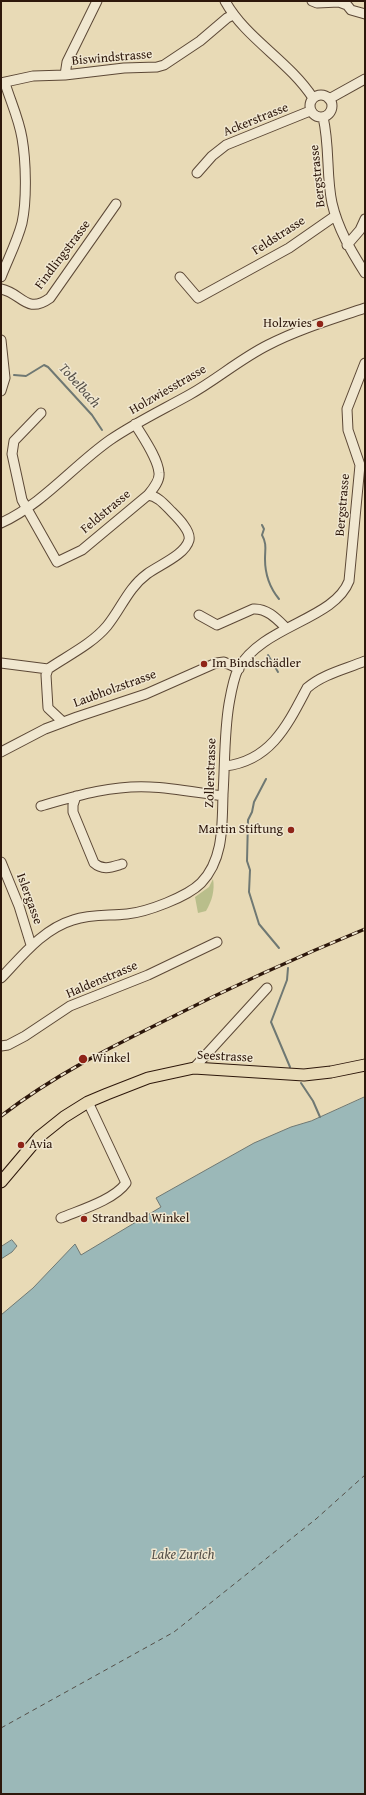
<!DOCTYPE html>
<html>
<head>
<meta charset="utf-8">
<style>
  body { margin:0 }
  #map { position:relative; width:366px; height:1795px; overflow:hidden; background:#e8dab6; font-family:"Gentium Book Plus",serif }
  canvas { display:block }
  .frame { position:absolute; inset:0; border:2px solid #2d170b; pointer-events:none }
</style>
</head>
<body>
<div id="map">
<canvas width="366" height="1795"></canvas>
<div class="frame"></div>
</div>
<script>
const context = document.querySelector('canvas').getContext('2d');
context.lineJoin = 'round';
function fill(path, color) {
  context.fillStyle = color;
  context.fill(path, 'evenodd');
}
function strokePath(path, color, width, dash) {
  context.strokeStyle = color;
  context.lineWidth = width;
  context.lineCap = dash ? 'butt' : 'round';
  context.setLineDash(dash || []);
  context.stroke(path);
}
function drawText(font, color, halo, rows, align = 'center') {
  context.font = font + ' "Gentium Book Plus",serif';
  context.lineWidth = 3;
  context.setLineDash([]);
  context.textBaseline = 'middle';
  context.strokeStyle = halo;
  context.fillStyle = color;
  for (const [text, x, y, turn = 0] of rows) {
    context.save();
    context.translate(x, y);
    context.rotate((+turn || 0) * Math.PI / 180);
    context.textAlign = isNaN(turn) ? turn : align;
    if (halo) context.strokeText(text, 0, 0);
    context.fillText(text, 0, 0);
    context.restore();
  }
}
fill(new Path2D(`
  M 213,879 C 215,890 212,901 206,911 L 198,913 L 195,897 L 209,887 Z`), '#b9be8b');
const water = new Path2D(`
  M 365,1097 L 365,1794 L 1,1794 L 1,1315 L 33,1288 L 75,1244 L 81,1255 L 161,1207 L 156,1198 L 254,1143 L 291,1127 L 311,1121 Z
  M 12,1240 L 17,1246 L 12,1252 L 1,1259 L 1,1247 Z`);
fill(water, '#9bb8b8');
strokePath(water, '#6f7873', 1);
strokePath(new Path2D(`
  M 14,375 L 26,376 L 44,365 L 48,367 L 92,415 L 102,430
  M 262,525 L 264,529 L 262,535 C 267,544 265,549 265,559 C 265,573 270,588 279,599
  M 268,655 L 278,672
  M 266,779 L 254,802 L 252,812 L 248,820 L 247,861 L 250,870 L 249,892 L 259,924 L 279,948
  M 288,968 L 287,980 L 271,1022 L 290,1067
  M 301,1083 L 313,1101 L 320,1117`), '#6f7873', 2);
strokePath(new Path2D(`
  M 1,1728 L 174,1632 L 316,1519 L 365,1475`), '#544f48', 1, [5, 4]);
const minor = new Path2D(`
  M 225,1 C 246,39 288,60 313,98
  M 312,1 L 317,3 L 339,2 L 347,5 L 351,10 L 365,14
  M 65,75 L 67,62 L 97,1
  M 1,83 L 33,76 L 65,75 L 124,68 L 157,67 L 164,65 L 200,41 L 227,18 L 233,15
  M310 106a11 11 0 1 1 22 0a11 11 0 1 1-22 0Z
  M 329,99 L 365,79
  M 323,117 C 330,147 326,175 332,203 C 338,229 351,251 365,273
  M 197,173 L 212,156 L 226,145 L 310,111
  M 347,245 L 360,230 L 365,219
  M 1,277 C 8,259 17,242 22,223 C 27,200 26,161 22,138 C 19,119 10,100 5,83
  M 180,277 L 198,298 L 289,248 L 335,216
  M 1,289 C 22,293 26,315 50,298 L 116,204
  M 1,340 L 5,378 L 1,391
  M 41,413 L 14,441 L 12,454 L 22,500 L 57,562 L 82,550 L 148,495 C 153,489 160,481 159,473 C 158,458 142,436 135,424
  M 1,523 C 43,504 73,466 110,440 C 135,423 162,410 189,395 C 216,380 240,359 268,345 C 299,329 333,319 365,308
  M 199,615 L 217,625 L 253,609 C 267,608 277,619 286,628
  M 1,663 L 48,669
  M 48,669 C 67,656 92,644 107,626 C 121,609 128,588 147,574 C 159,565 185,555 189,540 C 191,531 178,518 172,512 C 165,505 158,496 148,495
  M 48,669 L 46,675 L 48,708 L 63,722
  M 1,752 L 45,729 L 77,717 L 146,694 L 216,663 L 224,662 L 239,669
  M 225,766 C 271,761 288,724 307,688 C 323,674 346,669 365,661
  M 76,796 L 73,805 L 73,812 L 94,863 C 103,871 112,867 122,864
  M 41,806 C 76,796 112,785 150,787 C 174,788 199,793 223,796
  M 1,862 L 19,906 L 31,945
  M 1,978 C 22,956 43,929 73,920 C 91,914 109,916 127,914 C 147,912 187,897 201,883 C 224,859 222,825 223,794 C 225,764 224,734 229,704 C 231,693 233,680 238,669 C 263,625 334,620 349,581 L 360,465 L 348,430 L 347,409 L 365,363
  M 1,1046 L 8,1045 L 25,1036 L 70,1006 L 148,975 L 217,942
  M 194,1068 L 267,988
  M 61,1218 C 80,1210 114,1200 126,1183 L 88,1102`);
const major = new Path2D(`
  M 1,1182 L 39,1137 L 64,1117 L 88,1102 L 107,1094 L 148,1078 L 194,1068 L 304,1075 L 331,1072 L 365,1065`);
strokePath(minor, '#5c4836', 11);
strokePath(major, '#2d170b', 13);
strokePath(minor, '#f0e7d0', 9);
strokePath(major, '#e8dab6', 11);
const rail = new Path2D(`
  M 1,1116 C 53,1076 107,1049 166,1020 C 231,987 297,957 365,929`);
strokePath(rail, '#2d170b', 3.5);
strokePath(rail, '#f0e7d0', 2, [6]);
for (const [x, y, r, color] of [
  [320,324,4,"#8f2418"],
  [204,664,4,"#8f2418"],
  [291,830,4,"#8f2418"],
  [83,1059,5,"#8f2418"],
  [21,1145,4,"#8f2418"],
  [84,1219,4,"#8f2418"]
]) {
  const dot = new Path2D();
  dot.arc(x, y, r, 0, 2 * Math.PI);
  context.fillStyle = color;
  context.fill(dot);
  strokePath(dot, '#f0e7d0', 1.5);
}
drawText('13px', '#2d170b', '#f0e7d0', [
  ["Biswindstrasse",112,58,-5],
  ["Ackerstrasse",256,120,-22],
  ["Bergstrasse",318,176,-96],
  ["Feldstrasse",279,236,-33],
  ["Findlingstrasse",63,255,-53],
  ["Holzwiesstrasse",168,390,-30],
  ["Bergstrasse",343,505,-85],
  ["Feldstrasse",106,512,-40],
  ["Laubholzstrasse",115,689,-20],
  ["Zollerstrasse",211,773,-88],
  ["Islergasse",29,899,70],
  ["Haldenstrasse",102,980,-23],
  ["Seestrasse",225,1057,3]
]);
drawText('13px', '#2d170b', '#f0e7d0', [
  ["Holzwies",312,324,"right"],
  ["Im Bindschädler",212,664],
  ["Martin Stiftung",283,830,"right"],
  ["Winkel",92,1059],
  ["Avia",29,1145],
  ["Strandbad Winkel",92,1219]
], 'left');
drawText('italic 14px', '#544f48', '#f0e7d0', [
  ["Tobelbach",79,386,48],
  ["Lake Zurich",183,1555]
]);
</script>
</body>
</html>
